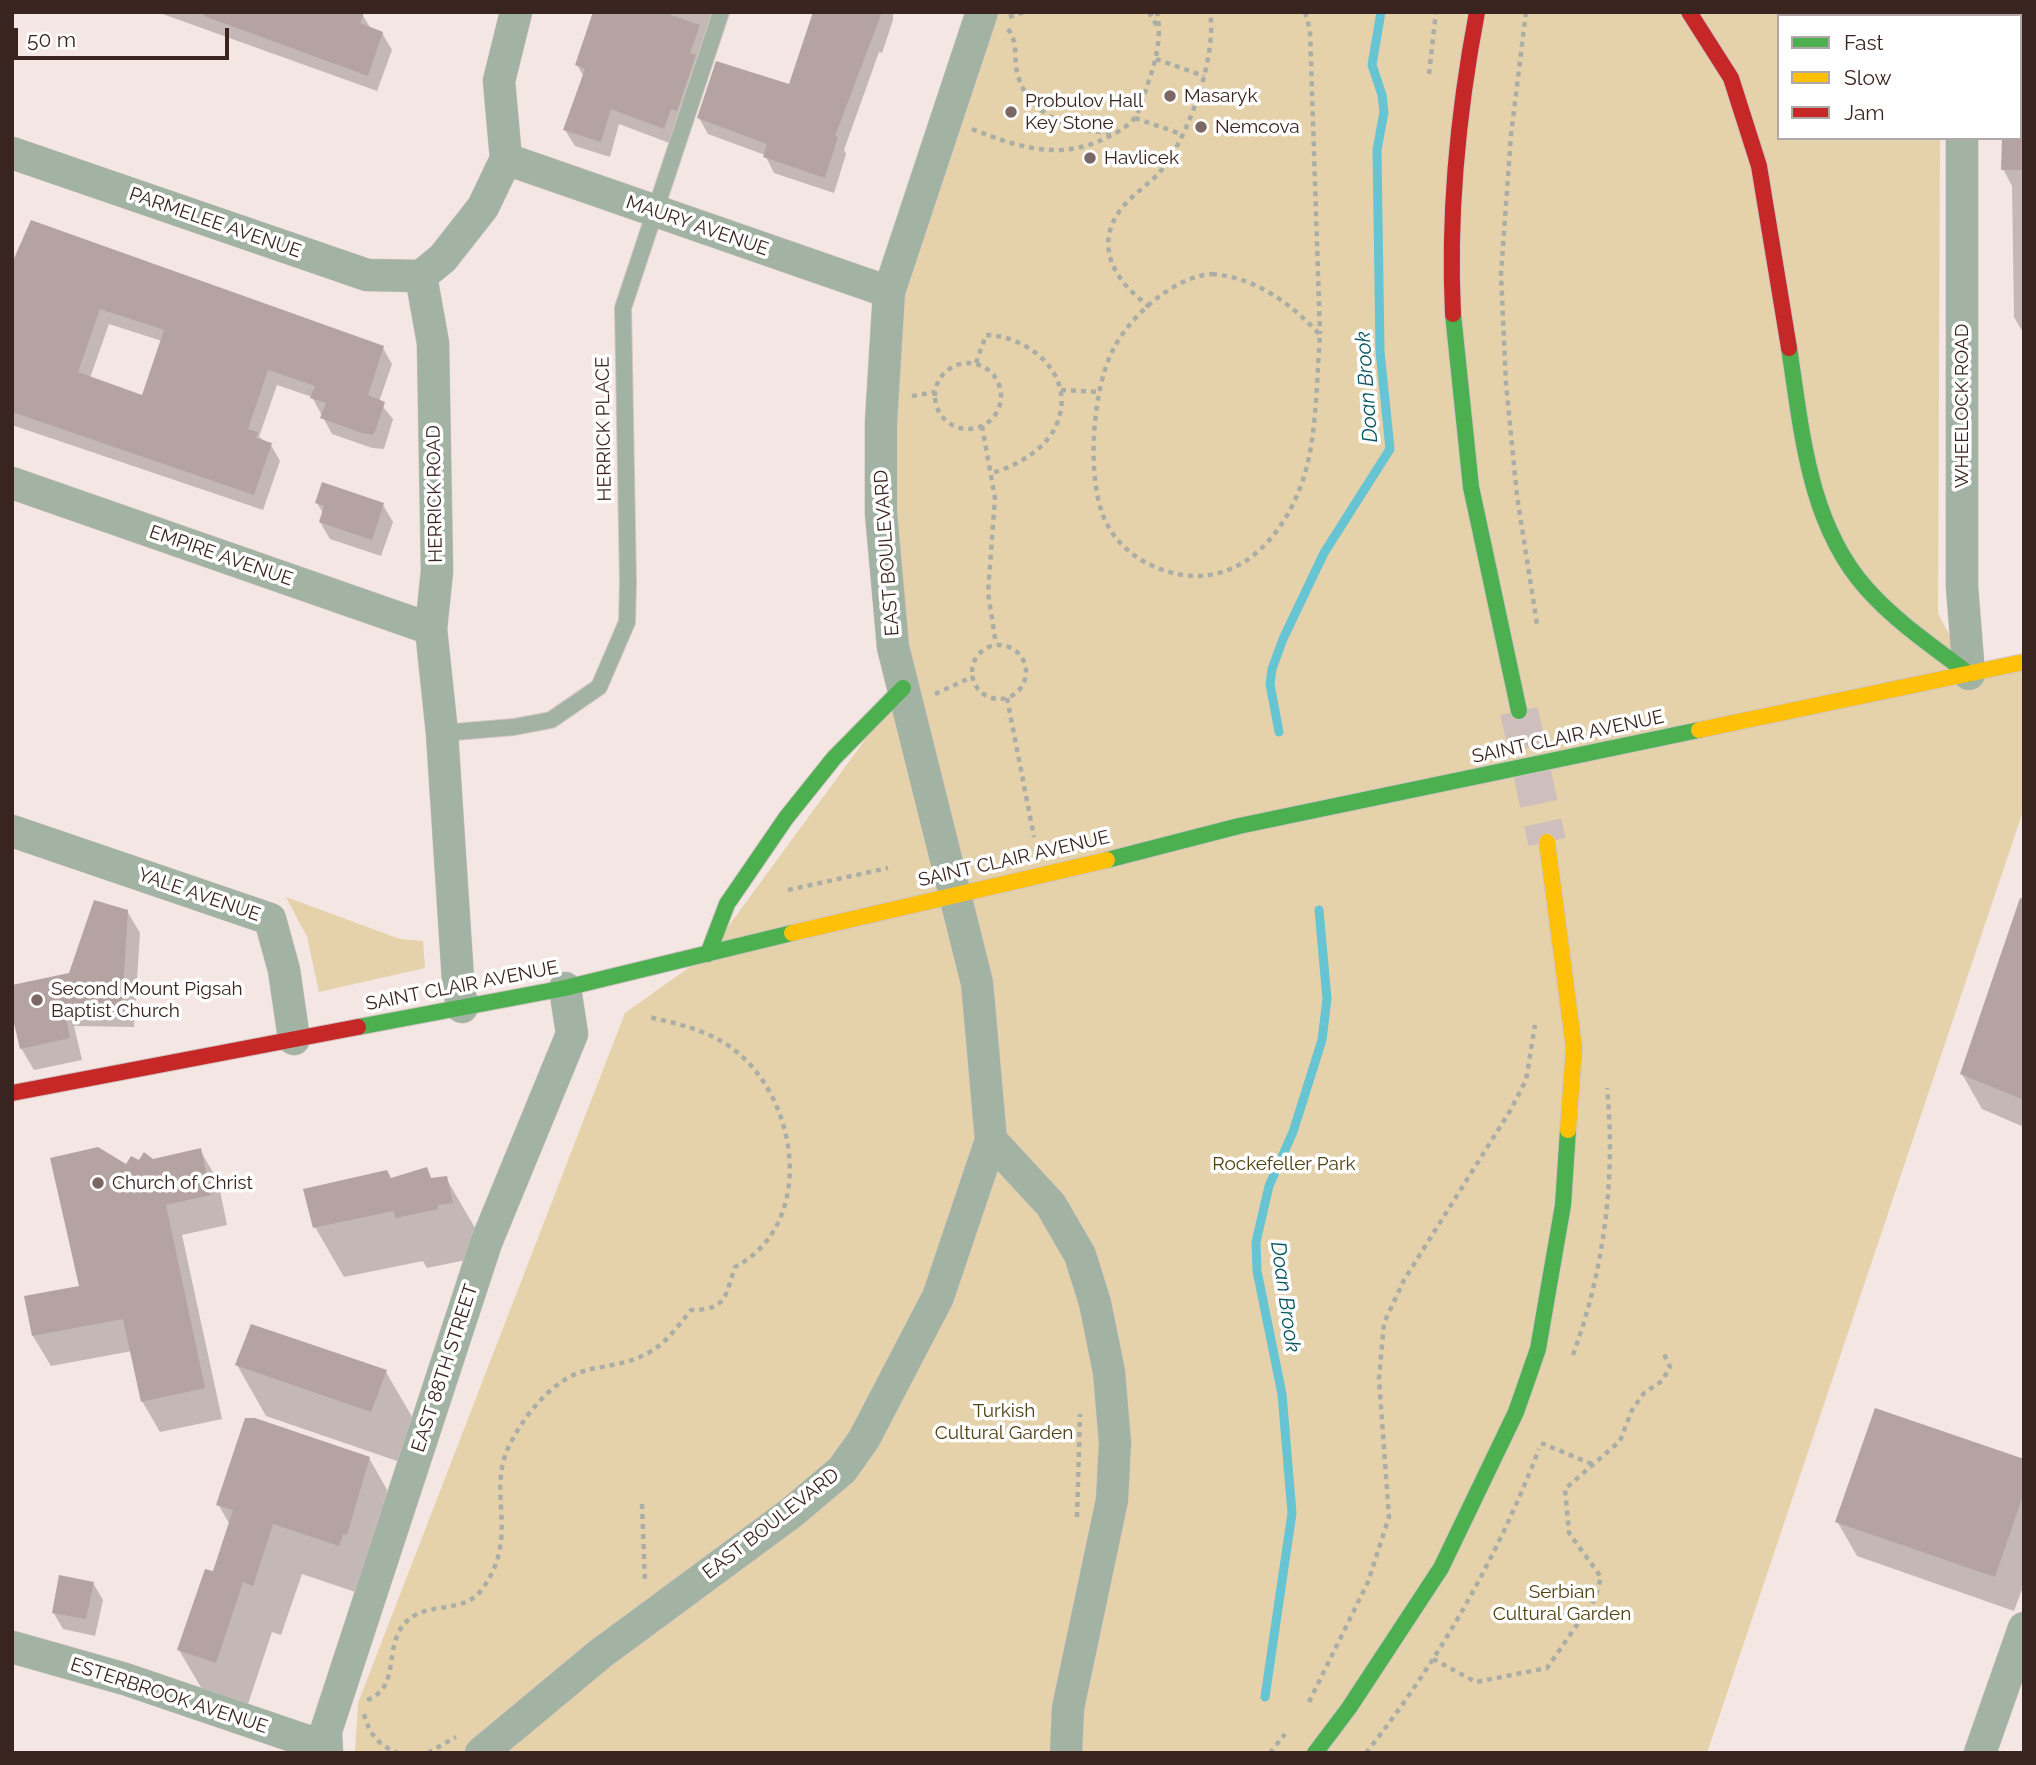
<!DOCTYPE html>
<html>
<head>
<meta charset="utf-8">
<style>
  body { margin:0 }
  #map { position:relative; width:2036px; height:1765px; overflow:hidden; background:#f4e6e3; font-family:Raleway,sans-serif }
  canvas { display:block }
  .frame { position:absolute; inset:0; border:14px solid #3a2420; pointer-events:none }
  .legend { position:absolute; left:1777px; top:14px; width:245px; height:126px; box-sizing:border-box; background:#fff; border:2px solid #b0a7a6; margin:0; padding:9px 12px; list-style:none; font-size:21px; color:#3a2420 }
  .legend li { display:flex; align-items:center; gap:14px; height:35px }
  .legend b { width:35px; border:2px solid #b0a7a6 }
  .scale { position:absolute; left:14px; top:28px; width:215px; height:32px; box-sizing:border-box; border:4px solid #3a2420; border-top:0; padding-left:9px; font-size:21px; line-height:24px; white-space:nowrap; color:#3a2420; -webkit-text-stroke:5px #fff; paint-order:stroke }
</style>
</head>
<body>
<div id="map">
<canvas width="2036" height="1765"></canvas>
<div class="frame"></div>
<ul class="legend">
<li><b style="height:9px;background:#4caf50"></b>Fast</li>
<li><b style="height:9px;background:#ffc107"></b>Slow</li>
<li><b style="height:9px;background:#c62828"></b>Jam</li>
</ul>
<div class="scale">50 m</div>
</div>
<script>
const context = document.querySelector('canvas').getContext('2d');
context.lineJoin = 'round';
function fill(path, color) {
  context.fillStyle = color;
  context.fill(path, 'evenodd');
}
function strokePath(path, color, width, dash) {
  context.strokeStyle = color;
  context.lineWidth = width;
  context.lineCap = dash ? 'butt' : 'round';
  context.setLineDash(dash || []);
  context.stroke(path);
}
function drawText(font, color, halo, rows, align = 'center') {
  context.font = font + ' Raleway,sans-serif';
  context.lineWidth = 7;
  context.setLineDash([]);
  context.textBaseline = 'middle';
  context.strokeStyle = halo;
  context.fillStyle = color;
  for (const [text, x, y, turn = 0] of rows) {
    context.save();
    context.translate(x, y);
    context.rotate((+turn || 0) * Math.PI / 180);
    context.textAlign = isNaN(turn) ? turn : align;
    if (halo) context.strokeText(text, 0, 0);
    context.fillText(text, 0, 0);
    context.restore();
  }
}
fill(new Path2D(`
  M 980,12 L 1940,12 L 1940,16 L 1779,16 L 1779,138 L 1940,138 L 1938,613 L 1969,673 L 2024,662 L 2024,808 L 1707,1753 L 355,1753 L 358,1703 L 625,1013 L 708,954 L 903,688 L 881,422 L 915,213 Z
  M 286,897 L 400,939 L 423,941 L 425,968 L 319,992 L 307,937 Z`), '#e6d2aa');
fill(new Path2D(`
  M 157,12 L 356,12 L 362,14 L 371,29 L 382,33 L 392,50 L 377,91 Z
  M 593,12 L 720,12 L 672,144 L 619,124 L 610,157 L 575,146 L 565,130 L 584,77 L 577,65 Z
  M 814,12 L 893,12 L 893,20 L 882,53 L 879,52 L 844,150 L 846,154 L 834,193 L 774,173 L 765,155 L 708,134 L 699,118 L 790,86 Z
  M 2020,32 L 2024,32 L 2024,334 L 2014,317 L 2012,186 L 2003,169 L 2020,138 Z
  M 12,271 L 383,348 L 392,364 L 379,402 L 393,419 L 384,449 L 372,448 L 332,434 L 312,397 L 277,385 L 259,437 L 271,445 L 280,461 L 263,510 L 12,425 ZM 109,324 L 162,341 L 143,397 L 90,378 Z
  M 317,503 L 383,505 L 393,522 L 381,556 L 330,539 L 320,522 L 323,513 Z
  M 2024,901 L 2024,1127 L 1982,1109 L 1962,1074 Z
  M 127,911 L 140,933 L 134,1027 L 74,1026 L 82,1060 L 34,1070 L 21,1048 L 70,975 Z
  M 200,1150 L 218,1181 L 227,1225 L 182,1235 L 222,1419 L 160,1432 L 142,1401 L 132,1351 L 51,1366 L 33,1336 L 82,1287 L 127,1166 Z
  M 426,1169 L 432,1180 L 446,1178 L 475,1228 L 481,1253 L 466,1260 L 427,1268 L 423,1261 L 344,1277 L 315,1227 Z
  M 237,1365 L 386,1372 L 415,1422 L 400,1462 L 266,1416 Z
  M 369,1458 L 398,1509 L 367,1596 L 302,1574 L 281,1635 L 272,1632 L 245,1713 L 209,1701 L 179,1650 L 214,1574 L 230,1525 L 218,1504 Z
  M 2024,1461 L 2024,1584 L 2014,1611 L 1857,1556 L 1837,1521 Z
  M 93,1583 L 103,1600 L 95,1636 L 63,1629 L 53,1612 Z`), '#0003');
strokePath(new Path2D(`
  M 1279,732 L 1270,684 L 1272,669 L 1283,639 L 1324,553 L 1390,449 L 1380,351 L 1377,150 L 1384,112 L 1382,95 L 1372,65 L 1381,12
  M 1265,1697 L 1292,1513 L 1282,1394 L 1257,1271 L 1256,1242 L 1269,1186 L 1293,1132 L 1322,1040 L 1327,999 L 1319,910`), '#67c4d2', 9);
fill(new Path2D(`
  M 204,12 L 364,12 L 360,23 L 383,32 L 368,76 L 204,16 Z
  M 593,12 L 663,12 L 700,25 L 690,53 L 696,55 L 677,111 L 671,109 L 664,129 L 611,109 L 601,142 L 563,130 L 585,69 L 575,65 Z
  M 813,12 L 882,12 L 835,136 L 838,137 L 825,178 L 763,157 L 767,144 L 697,118 L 716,61 L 789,84 Z
  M 2002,138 L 2024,138 L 2024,170 L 2001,170 Z
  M 31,220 L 384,346 L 368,395 L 385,402 L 375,432 L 372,435 L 362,433 L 320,418 L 326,403 L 310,398 L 315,386 L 268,370 L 248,429 L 258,432 L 256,438 L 272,443 L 254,495 L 12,412 L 12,263 ZM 100,309 L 164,330 L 142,395 L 78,372 Z
  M 322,482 L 384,503 L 372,540 L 319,522 L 324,506 L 315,503 Z
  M 2020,898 L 2024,899 L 2024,1100 L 1960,1074 Z
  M 94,900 L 128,910 L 122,1006 L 63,1005 L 70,1038 L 20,1049 L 12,1015 L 12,985 L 69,973 Z
  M 98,1147 L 126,1164 L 131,1156 L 139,1160 L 144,1152 L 153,1159 L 201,1148 L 211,1195 L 166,1205 L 205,1388 L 141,1402 L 123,1319 L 32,1336 L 24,1296 L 79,1286 L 50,1158 Z
  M 427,1167 L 431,1178 L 447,1176 L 453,1203 L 438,1205 L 438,1209 L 396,1218 L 393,1211 L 313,1228 L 303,1189 L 387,1170 L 391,1178 Z
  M 251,1324 L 387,1370 L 371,1412 L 235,1365 Z
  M 1875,1408 L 2024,1459 L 2024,1492 L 1995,1577 L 1835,1522 Z
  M 245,1418 L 255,1418 L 370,1457 L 347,1535 L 343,1534 L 339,1546 L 273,1524 L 253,1586 L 243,1582 L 216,1663 L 177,1650 L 205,1569 L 213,1571 L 233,1510 L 216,1505 Z
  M 59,1575 L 94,1582 L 86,1619 L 52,1613 Z`), '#b4a3a0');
strokePath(new Path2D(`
  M 1519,711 L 1547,842`), '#cfbfbc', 38, [38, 19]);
const lane = new Path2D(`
  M 442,733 L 514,727 L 551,720 L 599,687 L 627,622 L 628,583 L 623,308 L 721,12`);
const street = new Path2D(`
  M 982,12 L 889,292 L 881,422 L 881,513 L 893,647 L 977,983 L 991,1140 L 1051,1205 L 1080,1255 L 1095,1303 L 1109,1372 L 1115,1443 L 1112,1500 L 1068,1708 L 1066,1753
  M 1961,12 L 1961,16
  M 1962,138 L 1962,587 L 1969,674
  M 12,153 L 367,275 L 421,276
  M 506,159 L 889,292
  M 421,276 L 433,343 L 437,571 L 431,629 L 442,733 L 458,980 L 462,1007
  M 421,276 L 443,258 L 483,207 L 506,159 L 499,81 L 516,12
  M 12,483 L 431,629
  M 12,831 L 270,919 L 284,970 L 294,1039
  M 12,1647 L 125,1679 L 325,1747
  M 327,1753 L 326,1731 L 486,1243 L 572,1034 L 565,988
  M 481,1753 L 600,1654 L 791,1513 L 842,1470 L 864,1439 L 938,1297 L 991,1140
  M 1980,1753 L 2024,1628`);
const fast = new Path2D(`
  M 1453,314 L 1471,487 L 1519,711
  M 1789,348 C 1802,431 1808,522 1866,588 C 1896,622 1934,647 1969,674
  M 1107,860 L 1239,826 L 1699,730
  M 708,954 L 727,904 L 786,818 L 834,758 L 903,688
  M 358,1027 L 565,988 L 792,933
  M 1315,1753 L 1349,1708 L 1441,1568 L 1516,1412 L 1538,1349 L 1563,1205 L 1568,1130`);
const slow = new Path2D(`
  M 1699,730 L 2024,662
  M 1547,842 L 1574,1048 L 1568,1130
  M 792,933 L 1107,860`);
const jam = new Path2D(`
  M 1689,12 L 1731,78 L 1759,166 L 1789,348
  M 1453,314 C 1448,213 1458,112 1477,12
  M 12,1093 L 358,1027`);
strokePath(lane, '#d1c4c2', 18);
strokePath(street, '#d1c4c2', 33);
strokePath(fast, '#d1c4c2', 18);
strokePath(slow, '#d1c4c2', 18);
strokePath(jam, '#d1c4c2', 18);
strokePath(new Path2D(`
  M 1149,12 L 1158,28
  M 1305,12 L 1310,30 L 1320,334
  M 1526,12 L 1511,135 L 1501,274 L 1506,384 L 1517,496 L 1537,624
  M 1009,17 L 1024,12
  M 1008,29 C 1019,43 1013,60 1018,76 C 1030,117 1075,132 1114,133
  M 1156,59 L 1204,76
  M 1429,74 L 1436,12
  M 1135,118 L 1181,134
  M 972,129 C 1017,147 1060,161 1106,138 C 1116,133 1130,126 1136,116 C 1141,107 1144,95 1147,86 C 1156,61 1162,38 1157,12
  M 1212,274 C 1255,277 1292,304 1320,335 C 1317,374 1317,413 1310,452 C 1299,514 1254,585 1183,575 C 1152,570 1122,553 1107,524 C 1085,484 1092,387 1114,348 C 1131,315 1175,276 1212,274 Z
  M 1150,307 C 1117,283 1092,248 1121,209 C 1134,192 1154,182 1166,164 C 1191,128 1217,55 1210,12
  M935 396a33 33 0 1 1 66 0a33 33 0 1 1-66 0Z
  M 976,363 L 986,335 C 1031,336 1078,377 1056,426 C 1045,450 1016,466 992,473
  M 1061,390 L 1101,392
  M 912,396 L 935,392
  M 982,426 L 995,498 L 988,593 L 996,644
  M972 672a27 27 0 1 1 54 0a27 27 0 1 1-54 0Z
  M 935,694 L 972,677
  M 1007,698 L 1034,837
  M 788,890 L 888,868
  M 1573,1355 C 1604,1270 1616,1178 1607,1088
  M 1541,1443 L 1592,1464
  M 642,1504 L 645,1584
  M 1077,1517 L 1080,1414
  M 1433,1659 L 1476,1682 L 1547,1668 L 1595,1599 L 1601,1577 L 1569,1533 L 1565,1489 L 1620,1441 L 1632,1410 L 1644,1393 L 1662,1381 L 1670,1367 L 1664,1354
  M 367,1700 C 399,1688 385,1654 401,1628 C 422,1597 463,1618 483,1588 C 521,1534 485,1493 510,1444 C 524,1416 552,1380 584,1371 C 605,1365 626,1365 646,1354 C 666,1344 677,1327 691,1310 C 728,1310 725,1295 735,1267 C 817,1224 799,1098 733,1049 C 708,1030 678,1024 649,1017
  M 1309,1702 L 1368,1582 L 1389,1517 L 1379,1379 L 1384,1323 L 1404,1280 L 1510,1111 L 1526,1080 L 1535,1025
  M 364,1714 C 370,1735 378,1745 398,1753
  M 428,1753 L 456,1737
  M 1270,1753 L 1285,1734
  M 1366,1753 C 1439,1661 1497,1558 1539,1449`), '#abaea6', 4.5, [5, 5]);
strokePath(lane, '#a2b2a3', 16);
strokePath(street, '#a2b2a3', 32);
strokePath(fast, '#4caf50', 16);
strokePath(slow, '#ffc107', 16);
strokePath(jam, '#c62828', 16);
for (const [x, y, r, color] of [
  [1170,96,7,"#7b6864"],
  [1011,112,7,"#7b6864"],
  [1201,127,7,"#7b6864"],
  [1090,158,7,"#7b6864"],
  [37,1000,7,"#7b6864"],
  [98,1183,7,"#7b6864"]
]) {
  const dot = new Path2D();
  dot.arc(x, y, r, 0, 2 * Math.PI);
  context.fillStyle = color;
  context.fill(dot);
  strokePath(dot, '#fff', 2.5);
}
drawText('19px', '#3a2420', '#fff', [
  ["Masaryk",1184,96],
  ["Probulov Hall",1025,101],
  ["Key Stone",1025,123],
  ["Nemcova",1215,127],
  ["Havlicek",1104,158],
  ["Second Mount Pigsah",51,989],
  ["Baptist Church",51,1011],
  ["Church of Christ",112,1183]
], 'left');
drawText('19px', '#3a2420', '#fff', [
  ["PARMELEE AVENUE",215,223,19],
  ["MAURY AVENUE",697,226,19],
  ["WHEELOCK ROAD",1962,406,-90],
  ["HERRICK PLACE",604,429,-91],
  ["HERRICK ROAD",435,494,-91],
  ["EAST BOULEVARD",887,553,-94],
  ["EMPIRE AVENUE",221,556,19],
  ["SAINT CLAIR AVENUE",1568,737,-12],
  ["SAINT CLAIR AVENUE",1014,859,-13],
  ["YALE AVENUE",199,895,19],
  ["SAINT CLAIR AVENUE",462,986,-11],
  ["EAST 88TH STREET",445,1368,-72],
  ["EAST BOULEVARD",771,1524,-38],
  ["ESTERBROOK AVENUE",169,1696,18]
]);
drawText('19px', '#51410f', '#fff', [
  ["Rockefeller Park",1284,1164],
  ["Turkish",1004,1411],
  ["Cultural Garden",1004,1433],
  ["Serbian",1562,1592],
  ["Cultural Garden",1562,1614]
]);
drawText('italic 21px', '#095661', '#fff', [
  ["Doan Brook",1367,387,-94],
  ["Doan Brook",1285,1297,82]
]);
</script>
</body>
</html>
